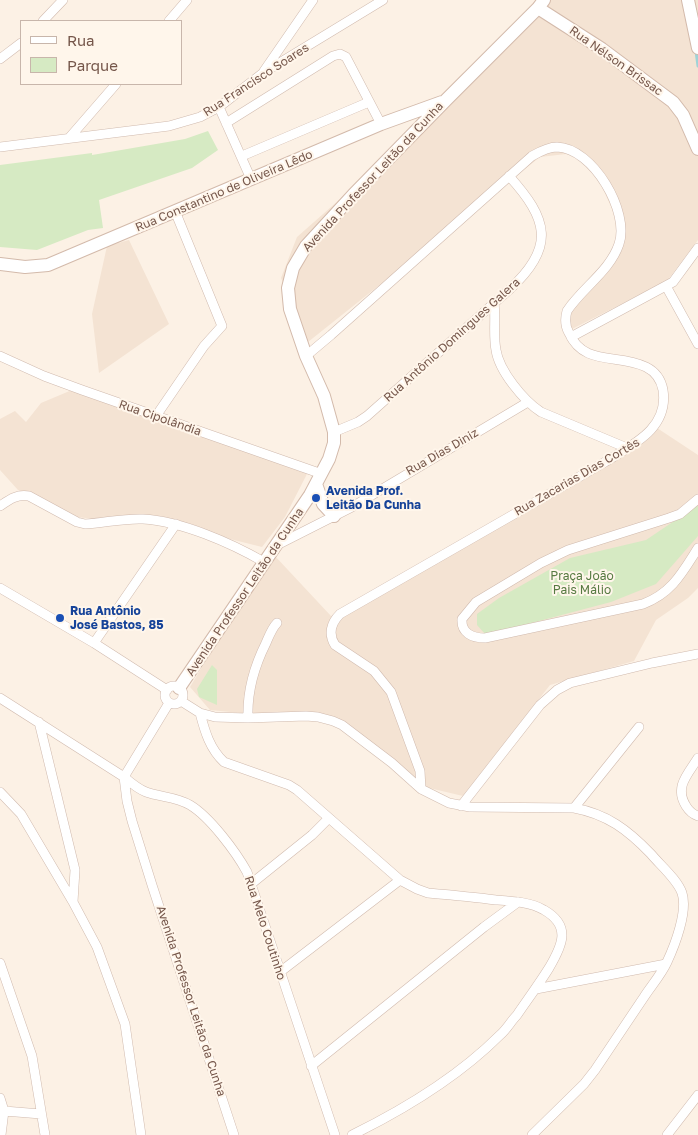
<!DOCTYPE html>
<html>
<head>
<meta charset="utf-8">
<style>
  body { margin:0 }
  #map { position:relative; width:698px; height:1135px; overflow:hidden; background:#fcf1e5; font-family:"Golos Text",sans-serif }
  canvas { display:block }
  .legend { position:absolute; left:20px; top:20px; width:162px; height:65px; box-sizing:border-box; background:#fff6eb; border:1px solid #c8b6ab; margin:0; padding:6px 9px; list-style:none; font-size:15px; color:#75564a }
  .legend li { display:flex; align-items:center; gap:10px; height:25px }
  .legend b { width:25px; border:1px solid #c8b6ab }
</style>
</head>
<body>
<div id="map">
<canvas width="698" height="1135"></canvas>
<ul class="legend">
<li><b style="height:6px;background:#fff"></b>Rua</li>
<li><b style="height:14px;background:#d6eac3"></b>Parque</li>
</ul>
</div>
<script>
const context = document.querySelector('canvas').getContext('2d');
context.lineJoin = 'round';
function fill(path, color) {
  context.fillStyle = color;
  context.fill(path, 'evenodd');
}
function strokePath(path, color, width, dash) {
  context.strokeStyle = color;
  context.lineWidth = width;
  context.lineCap = dash ? 'butt' : 'round';
  context.setLineDash(dash || []);
  context.stroke(path);
}
function drawText(font, color, halo, rows, align = 'center') {
  context.font = font + ' "Golos Text",sans-serif';
  context.lineWidth = 4;
  context.setLineDash([]);
  context.textBaseline = 'middle';
  context.strokeStyle = halo;
  context.fillStyle = color;
  for (const [text, x, y, turn = 0] of rows) {
    context.save();
    context.translate(x, y);
    context.rotate((+turn || 0) * Math.PI / 180);
    context.textAlign = isNaN(turn) ? turn : align;
    if (halo) context.strokeText(text, 0, 0);
    context.fillText(text, 0, 0);
    context.restore();
  }
}
fill(new Path2D(`
  M 536,0 L 698,0 L 698,240 L 667,281 L 570,330 L 564,315 L 567,302 L 613,253 L 619,234 L 616,218 L 600,182 L 583,162 L 575,156 L 566,154 L 540,157 L 308,342 L 281,278 L 297,237 L 441,110 Z
  M 129,240 L 169,324 L 99,373 L 92,314 L 107,246 Z
  M 72,390 L 308,472 L 285,517 L 262,547 L 230,539 L 161,516 L 139,515 L 94,519 L 77,517 L 18,490 L 0,470 L 0,419 L 15,411 L 26,422 L 41,403 Z
  M 654,426 L 698,455 L 698,588 L 688,598 L 656,620 L 634,661 L 550,685 L 463,796 L 425,787 L 333,722 L 210,710 L 190,687 L 249,589 L 274,555 L 331,616 L 624,448 Z`), '#f4e3d3');
fill(new Path2D(`
  M 208,131 L 218,150 L 192,168 L 99,200 L 103,228 L 88,230 L 37,250 L 0,247 L 0,165 L 92,153 L 92,155 L 98,154 L 185,139 Z
  M 698,505 L 698,536 L 656,584 L 611,602 L 486,635 L 477,625 L 477,614 L 499,598 L 570,558 L 646,540 Z
  M 212,665 L 217,670 L 217,705 L 199,697 L 197,689 Z`), '#d6eac3');
strokePath(new Path2D(`
  M 696,51 L 698,66`), '#a0d3d7', 3);
const street = new Path2D(`
  M 43,21 L 63,0
  M 169,21 L 187,0
  M 0,59 L 21,43
  M 264,71 L 313,0
  M 219,107 L 251,179
  M 226,123 L 333,56 L 340,54 L 346,57 L 381,124
  M 70,137 L 116,84
  M 0,147 L 169,126 L 200,117 L 219,107 L 263,73 L 383,0
  M 242,156 L 369,102
  M 666,286 L 698,344
  M 494,303 C 496,318 493,335 496,350 C 499,371 524,401 541,412 L 627,448
  M 571,337 L 673,282 L 698,248
  M 0,356 L 44,376 L 82,390 L 322,474
  M 306,356 L 331,335 L 532,156 C 539,152 548,147 557,147 C 593,148 630,212 619,244 C 610,271 582,288 567,311 C 565,318 565,326 569,333 C 584,367 619,353 646,367 C 656,372 661,379 663,390 C 669,429 632,445 605,462 L 340,614 C 331,623 328,634 335,645 L 374,671 L 391,692 L 420,771 L 421,789
  M 156,416 L 204,346 L 222,326 L 175,211
  M 334,432 L 358,422 L 367,416 L 510,289 C 556,247 548,219 509,176
  M 698,499 L 680,514 L 669,518 L 568,550 L 541,563 L 476,602 L 462,619 C 461,633 472,638 485,638 L 643,604 C 672,593 682,573 698,548
  M 0,506 C 10,499 17,494 29,496 L 77,522 L 85,524 C 104,523 124,518 143,519 C 181,521 231,543 264,562
  M 277,545 L 352,507 L 528,402
  M 0,588 L 94,643 L 167,690
  M 94,643 L 176,524
  M165 695a9 9 0 1 1 18 0a9 9 0 1 1-18 0Z
  M 0,698 L 124,777 C 131,783 138,789 146,792 C 160,797 177,797 190,805 C 210,817 236,852 247,872 L 335,1135
  M 181,701 L 200,713 L 215,717 L 248,718 L 306,716 L 318,717 L 333,721 L 342,725 L 392,763 L 421,789 L 449,803 L 470,807 L 574,808 C 607,814 628,830 651,854 C 660,865 677,879 682,893 C 688,911 675,945 667,962 C 661,975 651,986 644,997 C 627,1022 611,1046 595,1070 L 584,1084 L 532,1135
  M 169,703 L 124,777 L 127,801 L 132,821 L 152,885 L 234,1135
  M 200,713 C 205,732 210,749 224,762 L 289,785 L 297,790 L 400,880 L 417,889 L 428,893 C 451,895 473,897 496,900 C 511,901 531,902 544,910 C 572,926 562,946 549,968 C 539,984 528,999 517,1015 C 511,1021 507,1029 500,1035 C 458,1077 405,1109 352,1135
  M 248,718 C 247,691 254,667 266,643 C 269,636 272,628 277,623
  M 39,722 L 75,870 L 73,902
  M 698,758 C 688,774 674,787 686,806 C 689,811 692,814 698,816
  M 0,792 L 21,814 L 73,902 L 97,947 L 125,1024 L 141,1135
  M 461,806 L 540,705 L 557,690 L 570,683 L 652,663 L 698,654
  M 574,808 L 639,727
  M 251,884 L 312,835 L 329,818
  M 0,963 L 32,1056 L 45,1135
  M 280,972 L 400,880
  M 536,989 L 666,964
  M 311,1066 L 484,927 L 518,902
  M 0,1098 L 4,1111 L 1,1135
  M 4,1111 L 41,1114
  M 667,1135 L 698,1095`);
const secondary = new Path2D(`
  M 688,0 L 698,48
  M 538,8 L 602,49 L 673,102 L 683,115 L 698,149
  M 0,264 L 25,267 L 48,265 L 381,124 L 442,102
  M 316,484 L 323,504 L 334,516
  M 179,688 L 310,495 L 329,459 L 334,443 L 334,432 L 324,396 L 306,356 L 290,309 L 288,288 L 293,268 L 306,246 L 353,195 L 445,101 L 538,8 L 544,0`);
strokePath(street, '#d0baae', 10);
strokePath(secondary, '#d3baab', 14);
strokePath(street, '#fff', 9);
strokePath(secondary, '#fff', 12);
for (const [x, y, r, color] of [
  [316,498,5,"#1a4fb4"],
  [60,618,5,"#1a4fb4"]
]) {
  const dot = new Path2D();
  dot.arc(x, y, r, 0, 2 * Math.PI);
  context.fillStyle = color;
  context.fill(dot);
  strokePath(dot, '#fff6eb', 2);
}
drawText('12px', '#75564a', '#fff6eb', [
  ["Rua Nélson Brissac",616,61,35],
  ["Rua Francisco Soares",256,80,-33],
  ["Avenida Professor Leitão da Cunha",373,177,-47],
  ["Rua Constantino de Oliveira Lêdo",224,191,-23],
  ["Rua Antônio Domingues Galera",452,340,-42],
  ["Rua Cipolândia",160,418,19],
  ["Rua Dias Diniz",442,452,-30],
  ["Rua Zacarias Dias Cortês",577,477,-30],
  ["Avenida Professor Leitão da Cunha",245,592,-56],
  ["Rua Melo Coutinho",265,928,72],
  ["Avenida Professor Leitão da Cunha",191,1001,72]
]);
drawText('bold 12px', '#164399', '#fff6eb', [
  ["Avenida Prof.",326,491],
  ["Leitão Da Cunha",326,505],
  ["Rua Antônio",70,611],
  ["José Bastos, 85",70,625]
], 'left');
drawText('12px', '#577a42', '#fff6eb', [
  ["Praça João",582,576],
  ["Pais Málio",582,590]
]);
</script>
</body>
</html>
